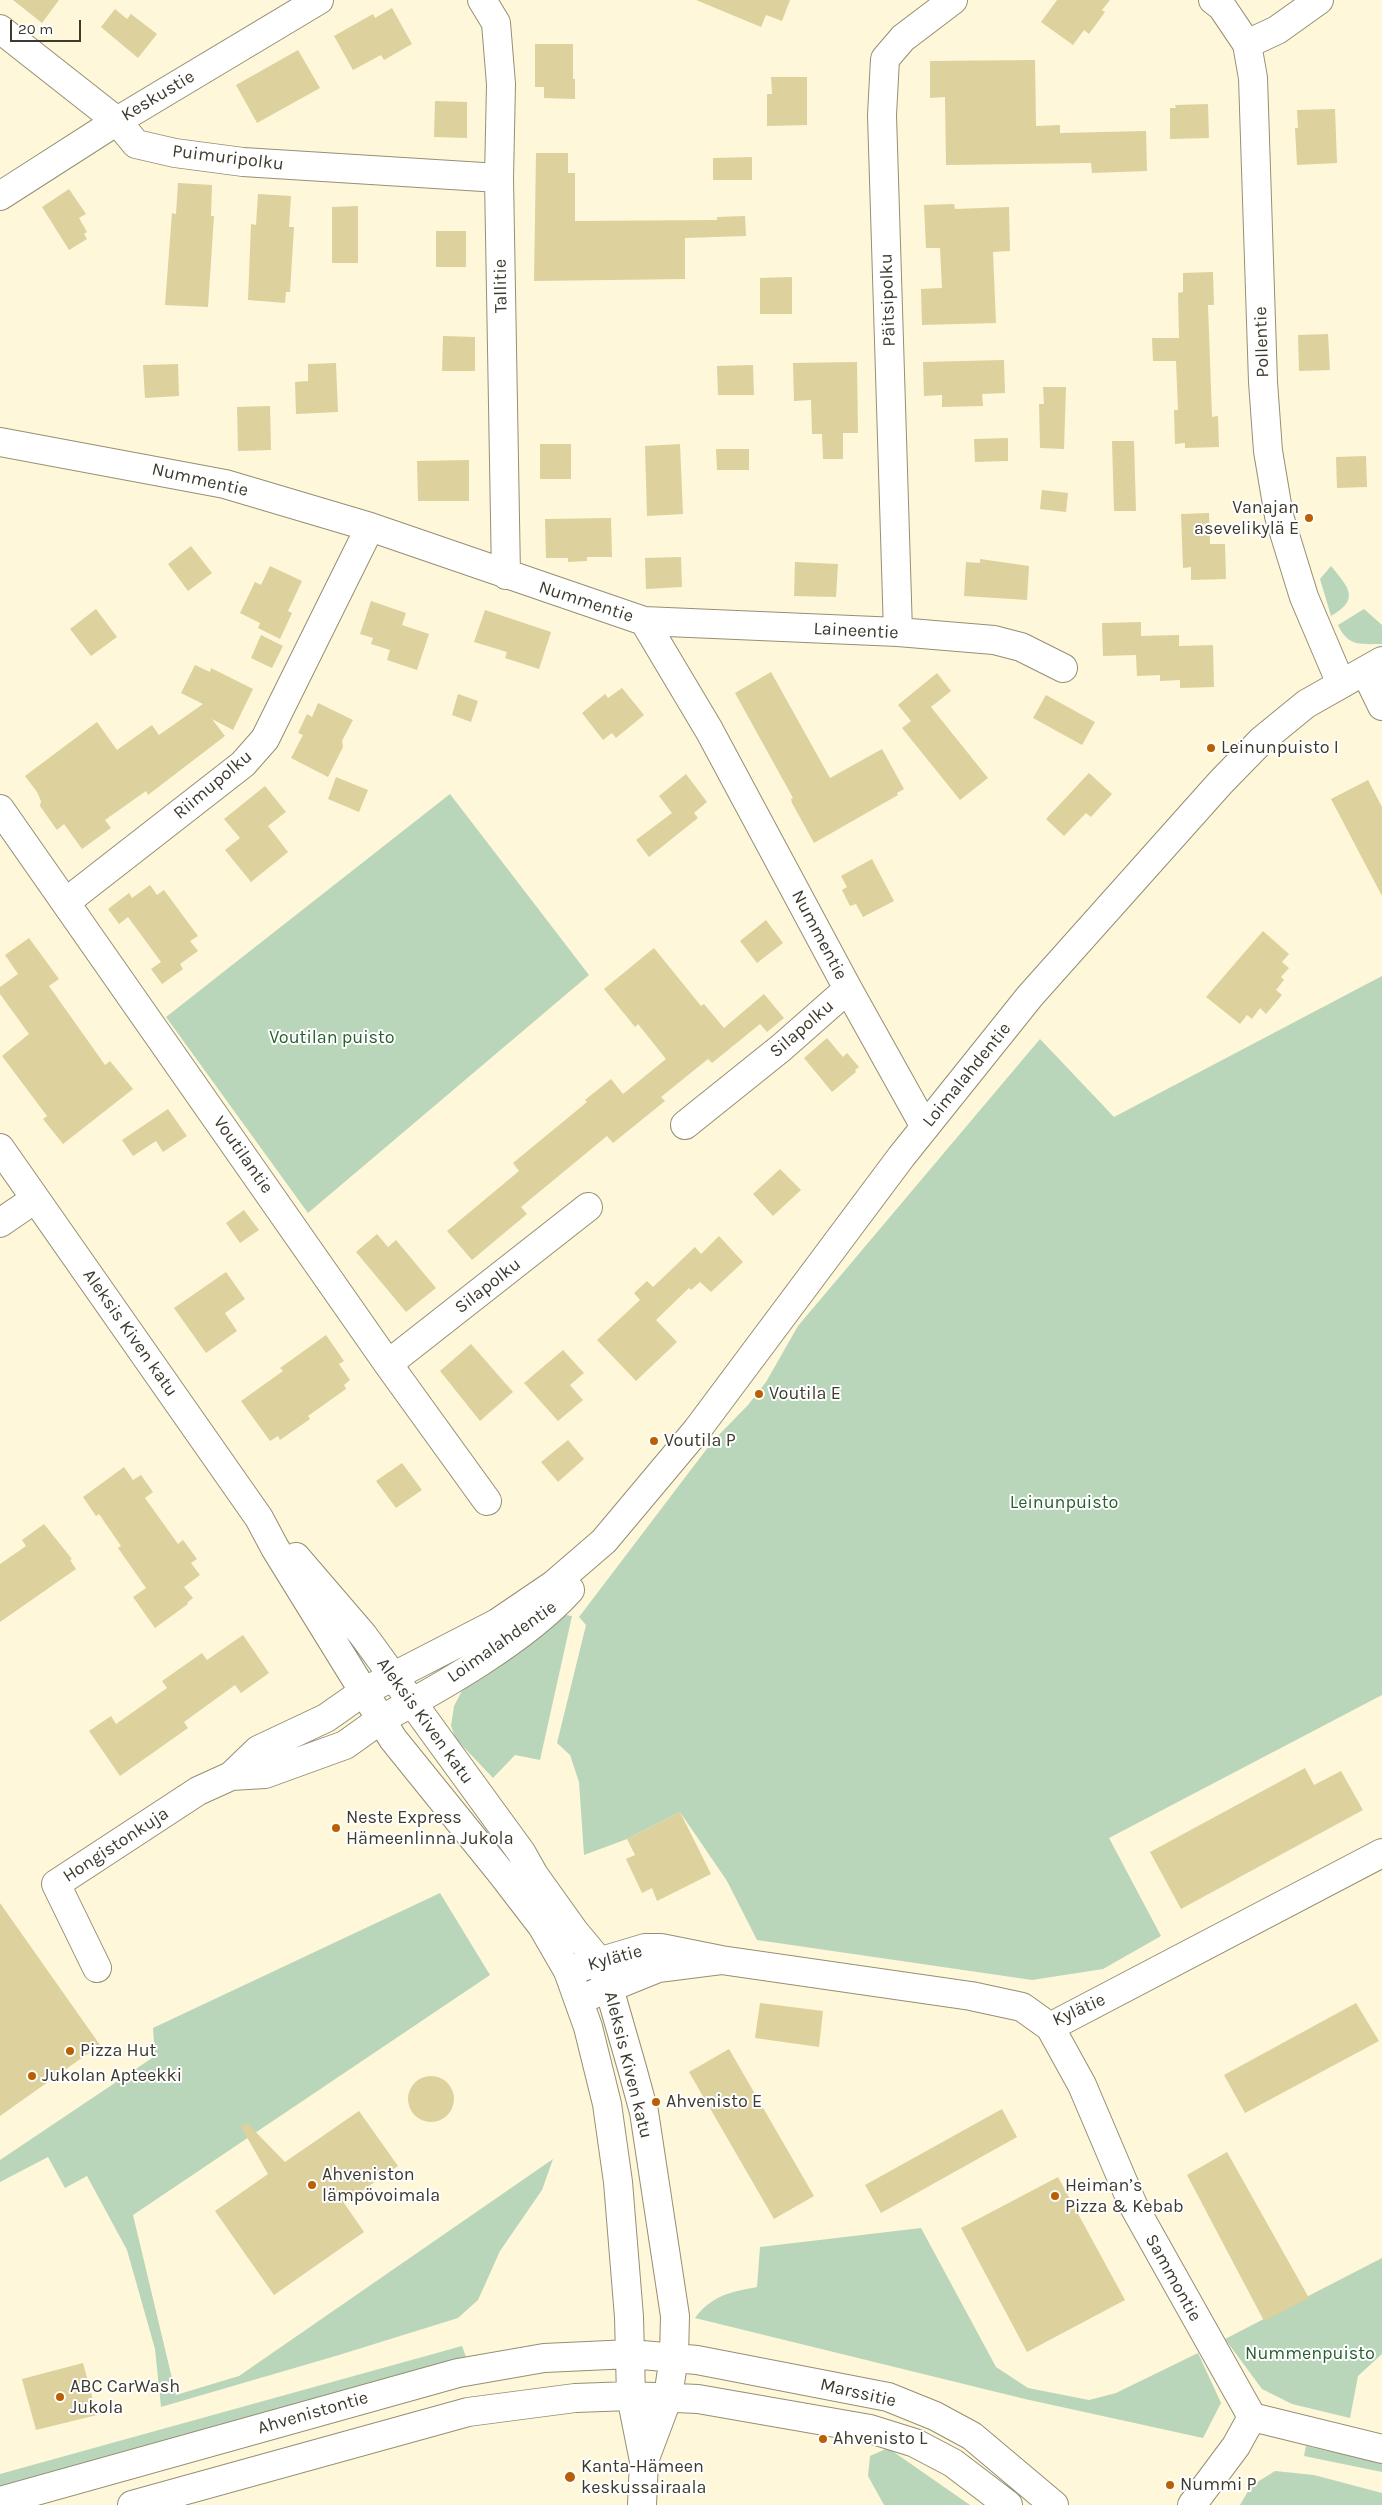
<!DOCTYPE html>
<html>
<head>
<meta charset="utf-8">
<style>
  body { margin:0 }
  #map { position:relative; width:1382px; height:2505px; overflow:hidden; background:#fef7d9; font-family:Karla,sans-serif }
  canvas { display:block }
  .scale { position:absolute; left:10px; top:20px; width:71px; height:22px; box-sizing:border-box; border:2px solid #3d3a2e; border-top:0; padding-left:6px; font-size:15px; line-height:18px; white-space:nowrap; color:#3d3a2e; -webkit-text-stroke:4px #fff; paint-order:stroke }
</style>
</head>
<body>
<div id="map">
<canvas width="1382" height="2505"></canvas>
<div class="scale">20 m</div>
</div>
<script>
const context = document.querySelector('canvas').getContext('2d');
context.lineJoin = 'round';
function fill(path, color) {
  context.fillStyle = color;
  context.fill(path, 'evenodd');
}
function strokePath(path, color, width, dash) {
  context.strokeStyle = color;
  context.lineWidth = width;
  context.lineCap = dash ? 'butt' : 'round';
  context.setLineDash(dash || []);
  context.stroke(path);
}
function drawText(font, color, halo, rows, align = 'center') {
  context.font = font + ' Karla,sans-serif';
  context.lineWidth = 4;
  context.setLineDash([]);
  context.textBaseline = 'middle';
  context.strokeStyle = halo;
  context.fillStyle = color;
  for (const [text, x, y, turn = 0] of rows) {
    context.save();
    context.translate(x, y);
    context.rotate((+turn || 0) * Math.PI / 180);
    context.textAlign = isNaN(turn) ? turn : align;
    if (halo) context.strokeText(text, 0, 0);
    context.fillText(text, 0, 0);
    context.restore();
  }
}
fill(new Path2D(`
  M 1331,566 C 1348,587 1361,599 1331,616 L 1320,579 Z
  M 1364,609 L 1382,625 L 1382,644 C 1361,644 1348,647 1338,625 Z
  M 450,794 L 589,975 L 308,1213 L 166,1017 Z
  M 1382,976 L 1382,1695 L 1109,1838 L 1161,1936 L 1103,1969 L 1032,1980 L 757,1940 L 727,1881 L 680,1812 L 627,1839 L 584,1855 L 579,1782 L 570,1755 L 557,1743 L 586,1625 L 579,1617 L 712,1442 L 748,1405 L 766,1382 L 798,1326 L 1040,1039 L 1114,1117 Z
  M 565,1615 L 572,1616 L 540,1760 L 515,1755 L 493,1778 L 456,1739 L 451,1726 L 454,1706 L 464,1687 Z
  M 440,1893 L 490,1975 L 133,2215 L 176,2395 L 239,2376 L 553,2159 L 542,2190 L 500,2251 L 478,2300 L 458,2318 L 339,2355 L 161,2407 L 155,2349 L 127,2250 L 87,2176 L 65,2188 L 48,2157 L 0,2182 L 0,2160 L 155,2056 L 153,2028 Z
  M 921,2228 L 996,2367 L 1028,2388 L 1089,2400 L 1116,2393 L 1198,2353 L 1221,2403 L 1203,2438 L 1025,2399 L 695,2318 C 712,2295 731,2292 757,2287 L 760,2247 Z
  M 1382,2258 L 1382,2354 L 1358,2376 L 1350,2418 L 1292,2404 L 1262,2389 L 1225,2339 Z
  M 462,2346 L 466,2357 L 0,2486 L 0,2474 Z
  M 1306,2446 L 1382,2463 L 1382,2472 L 1304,2456 Z
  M 888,2448 L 970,2505 L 884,2505 L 868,2476 L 870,2456 Z
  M 1275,2471 L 1314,2475 L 1382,2493 L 1382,2505 L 1240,2505 L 1251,2486 Z`), '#b9d6ba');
fill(new Path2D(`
  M 13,0 L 59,0 L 42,23 Z
  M 696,0 L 790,0 L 782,21 L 766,15 L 761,27 Z
  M 1057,0 L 1110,0 L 1102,10 L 1105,12 L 1089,34 L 1084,30 L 1073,45 L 1041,22 Z
  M 392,8 L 412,44 L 384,60 L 381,55 L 353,70 L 334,36 L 373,14 L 375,18 Z
  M 115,9 L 127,19 L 131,14 L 157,34 L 138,58 L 101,27 Z
  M 535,44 L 573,44 L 573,79 L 575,79 L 575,99 L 544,98 L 544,87 L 535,87 Z
  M 298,50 L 320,88 L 257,123 L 236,85 Z
  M 1035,60 L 1036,126 L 1060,125 L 1060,133 L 1146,131 L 1147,171 L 1092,173 L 1091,163 L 946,165 L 945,97 L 930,98 L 930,61 Z
  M 771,77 L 807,77 L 807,125 L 767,126 L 767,94 L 772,94 Z
  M 435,101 L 467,102 L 467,138 L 434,137 Z
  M 1208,104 L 1209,138 L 1170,139 L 1170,108 L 1176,108 L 1175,105 Z
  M 1335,109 L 1337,163 L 1297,165 L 1295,128 L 1298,128 L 1297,110 Z
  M 536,153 L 568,153 L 568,173 L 575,173 L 575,221 L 717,220 L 717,217 L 745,216 L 746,236 L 685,238 L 685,279 L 534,281 Z
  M 752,157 L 752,180 L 713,180 L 713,158 Z
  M 178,183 L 212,185 L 211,216 L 214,216 L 208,307 L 165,305 L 172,213 L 176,214 Z
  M 69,189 L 86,214 L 79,218 L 87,232 L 84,234 L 87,239 L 69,250 L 42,207 Z
  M 258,194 L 291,196 L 289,227 L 294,227 L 290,292 L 286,292 L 285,303 L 248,300 L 251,224 L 256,225 Z
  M 954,204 L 955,209 L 1009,207 L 1010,251 L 993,252 L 996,323 L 922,325 L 921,289 L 942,288 L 940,248 L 926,248 L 924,205 Z
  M 358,206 L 358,263 L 332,263 L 332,207 Z
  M 436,231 L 466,231 L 466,267 L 436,267 Z
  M 1213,272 L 1214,305 L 1208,305 L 1212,417 L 1218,416 L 1219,447 L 1185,448 L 1185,443 L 1175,444 L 1174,410 L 1178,410 L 1176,361 L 1153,361 L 1152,338 L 1179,338 L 1178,293 L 1183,292 L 1183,273 Z
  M 792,277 L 792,314 L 760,314 L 760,278 Z
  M 1328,334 L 1330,370 L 1299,371 L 1298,335 Z
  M 443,336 L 475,337 L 475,371 L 442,371 Z
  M 1004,360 L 1005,393 L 982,394 L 983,406 L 942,407 L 942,395 L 924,396 L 923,362 Z
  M 857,362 L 858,433 L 843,433 L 843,459 L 823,459 L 822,434 L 812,434 L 811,400 L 794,401 L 793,363 Z
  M 336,363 L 338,412 L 296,414 L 295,382 L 308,381 L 308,364 Z
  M 178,364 L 179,396 L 145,398 L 143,365 Z
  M 753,365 L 754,395 L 718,395 L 717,366 Z
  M 1043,387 L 1066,387 L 1064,449 L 1040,448 L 1039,404 L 1044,404 Z
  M 270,406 L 271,450 L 238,451 L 237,407 Z
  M 1008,438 L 1008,461 L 975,462 L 974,439 Z
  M 1112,441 L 1134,441 L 1136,511 L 1114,511 Z
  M 540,444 L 571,444 L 571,479 L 540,479 Z
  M 680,444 L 683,514 L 647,516 L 645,446 Z
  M 716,449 L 749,449 L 749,470 L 717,470 Z
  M 1366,456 L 1367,487 L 1337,488 L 1336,457 Z
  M 469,460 L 469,501 L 418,501 L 417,461 Z
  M 1042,490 L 1068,493 L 1066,512 L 1040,509 Z
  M 1209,513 L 1210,544 L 1225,544 L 1226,579 L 1191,580 L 1191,567 L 1183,568 L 1181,514 Z
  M 611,518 L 612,557 L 587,557 L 587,561 L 568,562 L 568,558 L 546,558 L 545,519 Z
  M 191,546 L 212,573 L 188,591 L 168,564 Z
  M 681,557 L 682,587 L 646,589 L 645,558 Z
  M 980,559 L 1029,566 L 1027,600 L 964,596 L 966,562 L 980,563 Z
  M 795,562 L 838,564 L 836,597 L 794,596 Z
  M 270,566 L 302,581 L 288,611 L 292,613 L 280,639 L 258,628 L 260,623 L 240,613 L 255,582 L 261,585 Z
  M 371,601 L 406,613 L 402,625 L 429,634 L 417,670 L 387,660 L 390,650 L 371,644 L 373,638 L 360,634 Z
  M 96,609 L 117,637 L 91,656 L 70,629 Z
  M 485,610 L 551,632 L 539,669 L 505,658 L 507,652 L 474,642 Z
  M 1141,622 L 1141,636 L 1179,635 L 1179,646 L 1213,645 L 1214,687 L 1180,688 L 1180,680 L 1160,681 L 1160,675 L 1137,676 L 1136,655 L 1103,656 L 1102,623 Z
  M 261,635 L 283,646 L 272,668 L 251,658 Z
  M 195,665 L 210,672 L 211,668 L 253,689 L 233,730 L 212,719 L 225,736 L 148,795 L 146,791 L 105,820 L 111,828 L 82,849 L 64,824 L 57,830 L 40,806 L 41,801 L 37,792 L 25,776 L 97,722 L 117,750 L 152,725 L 159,735 L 203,704 L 181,693 Z
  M 771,672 L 830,778 L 882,749 L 904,789 L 897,793 L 898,795 L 814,843 L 792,803 L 791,799 L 793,798 L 735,693 Z
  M 937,673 L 951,691 L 931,707 L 988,778 L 960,800 L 902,728 L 911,721 L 898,705 Z
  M 622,688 L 644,715 L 616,738 L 612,733 L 603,740 L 582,713 L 605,694 L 608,698 Z
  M 458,694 L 478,701 L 471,722 L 452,715 Z
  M 1046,695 L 1095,722 L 1082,745 L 1033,718 Z
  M 318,703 L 353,720 L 342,741 L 343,747 L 328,777 L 291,758 L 303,735 L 298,733 L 307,714 L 312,717 Z
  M 1089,773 L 1112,794 L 1091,817 L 1086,813 L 1064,836 L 1046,819 Z
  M 686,774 L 707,802 L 694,813 L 698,818 L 649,857 L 636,840 L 672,813 L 659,796 Z
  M 336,777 L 368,790 L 359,812 L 328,799 Z
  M 1368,780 L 1382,807 L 1382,896 L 1331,799 Z
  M 265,786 L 286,812 L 268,826 L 288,852 L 251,882 L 225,850 L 240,838 L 224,819 Z
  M 872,859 L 894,901 L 863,917 L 856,904 L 850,906 L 842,890 L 847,887 L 841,876 Z
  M 150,885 L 157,895 L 164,890 L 198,936 L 190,941 L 198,951 L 180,964 L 183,969 L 162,984 L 151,969 L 161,962 L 128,917 L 119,924 L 108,909 L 129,893 L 132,898 Z
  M 766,920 L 783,943 L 757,963 L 740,941 Z
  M 1263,931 L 1289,954 L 1282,962 L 1289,968 L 1281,977 L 1284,980 L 1276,990 L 1282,995 L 1266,1014 L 1260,1008 L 1252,1019 L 1247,1015 L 1240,1024 L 1206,997 Z
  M 29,938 L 59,979 L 49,986 L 105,1065 L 110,1061 L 133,1089 L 63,1144 L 43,1119 L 47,1116 L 2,1056 L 29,1034 L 0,994 L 0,987 L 18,974 L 5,955 Z
  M 654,948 L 701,1006 L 704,1004 L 724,1028 L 764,994 L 784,1018 L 767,1032 L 760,1024 L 712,1063 L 708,1059 L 661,1097 L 665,1101 L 613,1143 L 607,1136 L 521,1207 L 527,1214 L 472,1260 L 447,1231 L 519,1171 L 513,1163 L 587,1102 L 585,1100 L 611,1079 L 623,1094 L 666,1059 L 638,1024 L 635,1027 L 604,989 Z
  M 827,1038 L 843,1057 L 847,1053 L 859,1067 L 855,1070 L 856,1072 L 832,1092 L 804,1058 Z
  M 168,1109 L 187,1136 L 163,1152 L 156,1141 L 133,1156 L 122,1140 Z
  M 780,1169 L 801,1190 L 773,1216 L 753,1194 Z
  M 244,1210 L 259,1230 L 240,1243 L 226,1223 Z
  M 377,1234 L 388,1247 L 396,1240 L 436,1288 L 406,1312 L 356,1252 Z
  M 719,1236 L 743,1262 L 711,1292 L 700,1282 L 691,1290 L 689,1288 L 656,1320 L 677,1342 L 636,1381 L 597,1340 L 640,1300 L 634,1293 L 647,1281 L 653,1287 L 695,1247 L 701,1254 Z
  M 226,1272 L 245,1299 L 225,1313 L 237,1331 L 206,1353 L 174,1308 Z
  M 326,1335 L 344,1361 L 339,1364 L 350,1380 L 344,1385 L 346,1389 L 308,1416 L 310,1419 L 280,1440 L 278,1436 L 270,1441 L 241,1401 L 283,1371 L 280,1368 Z
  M 471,1344 L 513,1392 L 480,1421 L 440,1371 Z
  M 563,1350 L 584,1373 L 570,1385 L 583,1400 L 558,1421 L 524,1383 Z
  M 568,1440 L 584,1459 L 558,1482 L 541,1462 Z
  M 402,1463 L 422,1490 L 396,1508 L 376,1481 Z
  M 124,1467 L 133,1480 L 141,1475 L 153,1492 L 145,1498 L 178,1544 L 183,1540 L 197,1559 L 191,1563 L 200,1575 L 184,1587 L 193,1598 L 187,1603 L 188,1604 L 155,1628 L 133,1597 L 146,1588 L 118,1548 L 121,1546 L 99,1514 L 96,1516 L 83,1497 Z
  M 44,1524 L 72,1559 L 70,1560 L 76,1569 L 0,1622 L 0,1564 L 26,1546 L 22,1540 Z
  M 243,1635 L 269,1673 L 241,1693 L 235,1685 L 184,1722 L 188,1728 L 120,1776 L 89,1731 L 111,1716 L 116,1724 L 167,1688 L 162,1681 L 202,1653 L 207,1660 Z
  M 1305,1768 L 1314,1785 L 1341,1771 L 1363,1810 L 1181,1909 L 1150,1852 Z
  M 680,1812 L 711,1874 L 657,1901 L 652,1888 L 642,1893 L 626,1859 L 635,1855 L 627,1839 Z
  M 0,1903 L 100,2045 L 0,2116 Z
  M 760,2003 L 823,2011 L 819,2047 L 755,2038 Z
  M 1356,2003 L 1379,2041 L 1245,2113 L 1224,2075 Z
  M 729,2049 L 814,2196 L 774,2219 L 689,2072 Z
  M408 2099a23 23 0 1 1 46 0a23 23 0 1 1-46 0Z
  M 1002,2109 L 1017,2137 L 881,2213 L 865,2185 Z
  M 359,2111 L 398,2166 L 344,2203 L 364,2232 L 274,2295 L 215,2211 L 268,2174 L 241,2127 L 247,2123 L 285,2162 Z
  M 1227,2152 L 1309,2298 L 1264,2321 L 1187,2175 Z
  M 1058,2177 L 1125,2300 L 1027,2352 L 961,2228 Z
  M 83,2363 L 97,2415 L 36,2430 L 22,2379 Z`), '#ddd19e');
const minor = new Path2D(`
  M 482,0 L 496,23 L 501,84 L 499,178 L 506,575
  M 1213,0 L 1222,7 L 1247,44 L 1253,78 L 1263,382 L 1268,451 L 1279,516 L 1304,597 L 1341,684
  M 0,29 L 117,121 L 136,144 L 175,153 L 243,162 L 499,178
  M 1247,44 L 1277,30 L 1319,0
  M 0,196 L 117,121 L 319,0
  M 0,442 L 225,484 L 370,527 L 644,621 L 709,730 L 848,989 L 925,1127
  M 644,621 L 898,632 L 994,640 L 1021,647 L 1063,668
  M 898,632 L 882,115 L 885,59 L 903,38 L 953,0
  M 1365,671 L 1382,706
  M 0,809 L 388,1364 L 487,1501
  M 66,902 L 243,764 L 265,739 L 370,527
  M 685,1125 L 781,1048 L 848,989
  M 0,1223 L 35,1199
  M 388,1364 L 588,1207
  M 231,1776 L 265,1774 L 345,1745 L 380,1720
  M 721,1960 L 971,1996 L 1022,2007 L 1050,2027 L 1082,2085 L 1133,2205 L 1252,2417 L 1382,2449
  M 97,1968 L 56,1884 L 198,1791 L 231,1776 L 258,1750 L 326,1718 L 363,1692
  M 568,1971 L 645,1948 L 661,1948 L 721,1960 L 658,1968 L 579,2000
  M 1050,2027 L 1382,1853
  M 631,2396 L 644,2461 L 642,2505
  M 644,2461 L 668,2397
  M 1192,2505 L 1236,2446 L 1252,2417`);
const tertiary = new Path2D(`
  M 363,1692 L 497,1623 L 553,1585 L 604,1541 L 697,1430 L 901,1157 L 1030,996 L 1221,782 L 1262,740 L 1306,704 L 1382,661
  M 380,1720 C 440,1688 525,1640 570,1590`);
const secondary = new Path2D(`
  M 0,1148 L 259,1518 L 275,1548 L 393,1739 L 502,1874 L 542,1926 L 568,1971 L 588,2027 L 607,2104 L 618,2182 L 629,2317 L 631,2396
  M 296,1557 L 363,1635 L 521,1852 L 534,1875 L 574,1931 L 599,1961 L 609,1988 L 632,2068 L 644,2112 L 675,2316 L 674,2356 L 668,2397
  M 0,2501 L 458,2373 L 544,2358 L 631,2354 L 697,2360 L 888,2397 L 935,2416 L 972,2436 L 1054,2505
  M 132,2505 L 468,2412 L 575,2398 L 631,2396 L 698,2399 L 870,2429 L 915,2443 L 953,2463 L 1008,2505`);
strokePath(minor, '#958f74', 30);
strokePath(tertiary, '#958f74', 30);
strokePath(secondary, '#958f74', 30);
strokePath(minor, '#fff', 28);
strokePath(tertiary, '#fff', 28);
strokePath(secondary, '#fff', 28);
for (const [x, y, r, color] of [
  [1309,518,5,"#ba5f02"],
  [1211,748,5,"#ba5f02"],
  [759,1394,5,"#ba5f02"],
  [654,1441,5,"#ba5f02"],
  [336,1828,5,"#ba5f02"],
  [70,2051,5,"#ba5f02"],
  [32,2076,5,"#ba5f02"],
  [656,2102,5,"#ba5f02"],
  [312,2185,5,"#ba5f02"],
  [1055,2196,5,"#ba5f02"],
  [60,2397,5,"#ba5f02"],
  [823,2439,5,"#ba5f02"],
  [570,2477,6,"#ba5f02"],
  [1170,2485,5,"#ba5f02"]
]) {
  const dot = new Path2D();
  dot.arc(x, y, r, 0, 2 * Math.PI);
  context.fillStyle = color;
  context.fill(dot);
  strokePath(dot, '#fff', 2);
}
drawText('18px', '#3d3a2e', '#fff', [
  ["Keskustie",158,96,-31],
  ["Puimuripolku",228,158,7],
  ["Tallitie",501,286,-91],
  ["Päitsipolku",888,300,-92],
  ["Pollentie",1262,342,-92],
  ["Nummentie",200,480,13],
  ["Nummentie",586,602,18],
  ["Laineentie",856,631,3],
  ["Riimupolku",213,785,-40],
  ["Nummentie",819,935,62],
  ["Silapolku",802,1029,-41],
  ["Loimalahdentie",967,1075,-51],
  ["Voutilantie",243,1155,55],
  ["Silapolku",488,1286,-38],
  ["Aleksis Kiven katu",130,1333,55],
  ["Loimalahdentie",502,1642,-35],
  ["Aleksis Kiven katu",425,1721,54],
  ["Hongistonkuja",116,1845,-33],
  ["Kylätie",615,1958,-15],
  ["Kylätie",1079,2010,-24],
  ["Aleksis Kiven katu",628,2065,76],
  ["Sammontie",1173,2278,61],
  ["Marssitie",858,2393,13],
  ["Ahvenistontie",313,2413,-16]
]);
drawText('18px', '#3d3a2e', '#fff', [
  ["Vanajan",1299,508,"right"],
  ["asevelikylä E",1299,529,"right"],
  ["Leinunpuisto I",1221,748],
  ["Voutila E",769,1394],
  ["Voutila P",664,1441],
  ["Neste Express",346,1818],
  ["Hämeenlinna Jukola",346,1839],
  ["Pizza Hut",80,2051],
  ["Jukolan Apteekki",42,2076],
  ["Ahvenisto E",666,2102],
  ["Ahveniston",322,2175],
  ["lämpövoimala",322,2196],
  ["Heiman’s",1065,2186],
  ["Pizza & Kebab",1065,2207],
  ["ABC CarWash",70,2387],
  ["Jukola",70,2408],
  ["Ahvenisto L",833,2439],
  ["Kanta-Hämeen",581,2467],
  ["keskussairaala",581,2488],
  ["Nummi P",1180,2485]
], 'left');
drawText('18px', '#275f2e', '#fff', [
  ["Voutilan puisto",332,1038],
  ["Leinunpuisto",1064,1503],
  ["Nummenpuisto",1310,2354]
]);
</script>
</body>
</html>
